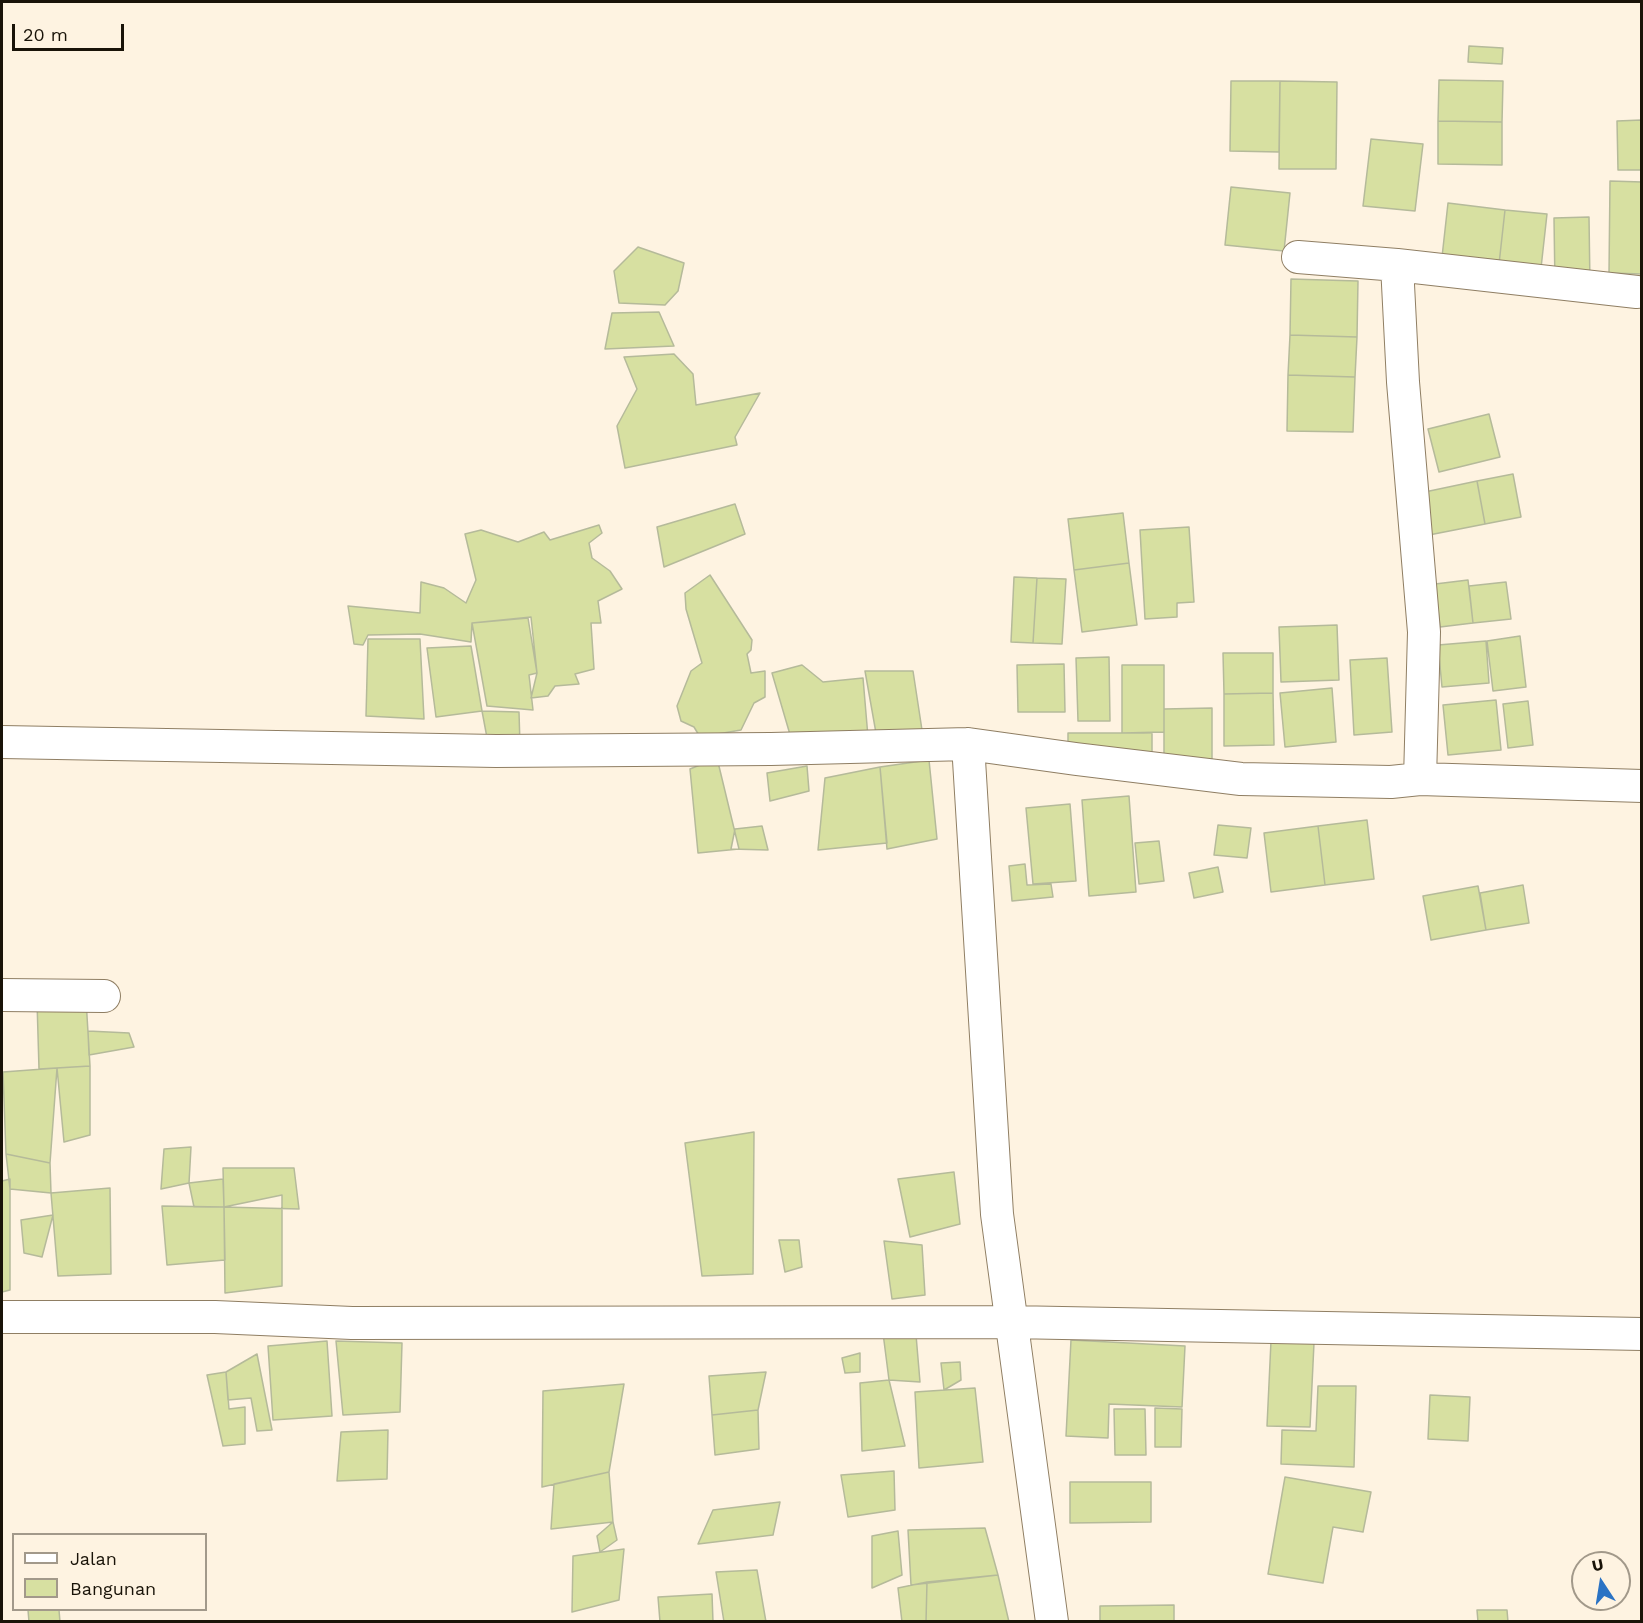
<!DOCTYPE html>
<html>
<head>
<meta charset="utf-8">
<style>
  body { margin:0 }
  #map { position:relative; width:1643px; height:1623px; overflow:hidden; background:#fef3e1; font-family:"Work Sans",sans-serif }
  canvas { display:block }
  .frame { position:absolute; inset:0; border:3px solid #191308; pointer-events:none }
  .legend { position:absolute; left:12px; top:1533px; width:195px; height:78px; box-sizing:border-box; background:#fef3e1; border:2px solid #a2998a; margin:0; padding:8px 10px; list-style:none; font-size:18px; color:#191308 }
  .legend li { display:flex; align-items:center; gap:12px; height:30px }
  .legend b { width:30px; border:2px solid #a2998a }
  .north { position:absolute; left:1571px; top:1551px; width:60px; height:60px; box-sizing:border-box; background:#fef3e1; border:2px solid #a2998a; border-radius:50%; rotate:348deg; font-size:16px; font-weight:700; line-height:24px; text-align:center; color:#191308 }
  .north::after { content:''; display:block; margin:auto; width:21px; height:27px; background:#2b73c4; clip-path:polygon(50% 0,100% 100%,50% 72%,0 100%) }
  .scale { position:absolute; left:12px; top:24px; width:112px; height:27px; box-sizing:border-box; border:3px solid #191308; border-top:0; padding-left:8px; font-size:18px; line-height:21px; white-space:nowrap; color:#191308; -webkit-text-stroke:4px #fef3e1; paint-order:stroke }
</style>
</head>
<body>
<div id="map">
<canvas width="1643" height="1623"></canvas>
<div class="frame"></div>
<ul class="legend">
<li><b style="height:8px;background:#fff"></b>Jalan</li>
<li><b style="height:16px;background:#d7e0a1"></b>Bangunan</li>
</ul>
<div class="north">U</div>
<div class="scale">20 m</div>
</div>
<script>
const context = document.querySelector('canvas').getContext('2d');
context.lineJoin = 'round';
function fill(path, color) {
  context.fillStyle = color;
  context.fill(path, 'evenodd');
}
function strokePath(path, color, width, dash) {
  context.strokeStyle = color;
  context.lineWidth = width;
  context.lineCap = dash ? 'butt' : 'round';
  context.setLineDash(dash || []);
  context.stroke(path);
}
const building = new Path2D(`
  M 1469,46 L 1503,48 L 1502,64 L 1468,62 Z
  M 1439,80 L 1503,81 L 1502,122 L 1438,121 Z
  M 1231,81 L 1280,81 L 1279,152 L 1230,151 Z
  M 1280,81 L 1337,82 L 1336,169 L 1279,169 Z
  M 1642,120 L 1642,170 L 1618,170 L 1617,121 Z
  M 1438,121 L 1502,122 L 1502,165 L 1438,164 Z
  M 1371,139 L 1423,144 L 1415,211 L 1363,206 Z
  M 1610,181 L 1642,182 L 1642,274 L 1609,273 Z
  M 1231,187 L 1290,193 L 1284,251 L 1225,245 Z
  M 1448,203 L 1505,210 L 1498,273 L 1441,266 Z
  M 1505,210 L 1547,214 L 1540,277 L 1498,273 Z
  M 1589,217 L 1590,286 L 1555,286 L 1554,218 Z
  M 638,247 L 684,263 L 678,291 L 665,305 L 619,303 L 614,271 Z
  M 1291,279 L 1358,281 L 1357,337 L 1290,335 Z
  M 659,312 L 674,346 L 605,349 L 612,313 Z
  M 1290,335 L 1357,337 L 1355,377 L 1288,375 Z
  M 674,354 L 693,374 L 696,405 L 760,393 L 735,437 L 737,445 L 625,468 L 617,426 L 637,389 L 624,357 Z
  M 1288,375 L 1355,377 L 1353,432 L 1287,431 Z
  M 1489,414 L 1500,457 L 1439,472 L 1428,429 Z
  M 1513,474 L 1521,517 L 1485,524 L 1477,481 Z
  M 1477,481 L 1485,524 L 1429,535 L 1420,493 Z
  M 735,504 L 745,534 L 664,567 L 657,527 Z
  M 1123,513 L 1129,563 L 1074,570 L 1068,519 Z
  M 599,525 L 602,533 L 589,543 L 592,558 L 610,571 L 622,589 L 598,601 L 601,623 L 591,623 L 594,669 L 575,674 L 579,684 L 555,686 L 548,696 L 531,698 L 537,673 L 531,617 L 472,623 L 471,642 L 420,634 L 368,635 L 363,645 L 354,644 L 348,606 L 420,613 L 421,582 L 444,588 L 466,603 L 476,580 L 465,534 L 481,530 L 518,542 L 544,532 L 550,540 Z
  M 1189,527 L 1194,602 L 1177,603 L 1177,617 L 1145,619 L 1140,530 Z
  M 1129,563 L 1137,625 L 1082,632 L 1074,570 Z
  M 710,575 L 752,640 L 751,650 L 747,654 L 751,673 L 765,671 L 765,697 L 754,703 L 741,730 L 700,737 L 694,727 L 681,721 L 677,706 L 691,671 L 702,663 L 686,609 L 685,593 Z
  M 1014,577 L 1037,578 L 1033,643 L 1011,642 Z
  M 1037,578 L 1066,579 L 1062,644 L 1033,643 Z
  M 1468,580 L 1473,623 L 1440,627 L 1435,584 Z
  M 1506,582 L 1511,619 L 1473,623 L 1469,586 Z
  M 528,618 L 537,673 L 529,675 L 533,710 L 487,706 L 472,623 Z
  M 1337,625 L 1339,680 L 1281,682 L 1279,627 Z
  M 1520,636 L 1526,687 L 1493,691 L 1487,641 Z
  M 368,639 L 420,639 L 424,719 L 366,716 Z
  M 1486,641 L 1489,683 L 1442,687 L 1438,645 Z
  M 471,646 L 482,711 L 436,717 L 427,648 Z
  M 1223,653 L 1273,653 L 1273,693 L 1224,694 Z
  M 1109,657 L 1110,721 L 1078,721 L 1076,658 Z
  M 1387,658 L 1392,732 L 1354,735 L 1350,660 Z
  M 1064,664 L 1065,712 L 1018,712 L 1017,665 Z
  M 802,665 L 823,682 L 863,678 L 868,737 L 791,738 L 772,673 Z
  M 1122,665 L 1164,665 L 1164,732 L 1122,733 Z
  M 865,671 L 913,671 L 922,730 L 876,733 Z
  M 1332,688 L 1336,742 L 1285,747 L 1280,693 Z
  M 1273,693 L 1274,745 L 1224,746 L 1224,694 Z
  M 1496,700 L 1501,750 L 1448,755 L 1443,705 Z
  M 1528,701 L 1533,745 L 1508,748 L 1503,704 Z
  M 1212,708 L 1212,759 L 1164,759 L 1164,709 Z
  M 482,711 L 519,712 L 520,745 L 488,743 Z
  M 1068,733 L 1152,733 L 1152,755 L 1068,755 Z
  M 717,758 L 739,849 L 698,853 L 690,769 Z
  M 929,760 L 937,839 L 887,849 L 880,767 Z
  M 807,766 L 809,791 L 770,801 L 767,773 Z
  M 880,767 L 887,843 L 818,850 L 825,778 Z
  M 1129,796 L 1136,892 L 1089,896 L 1082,800 Z
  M 1070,804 L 1076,881 L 1033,884 L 1026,808 Z
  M 1367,820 L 1374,879 L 1325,885 L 1318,826 Z
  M 1218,825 L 1251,828 L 1247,858 L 1214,855 Z
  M 762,826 L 768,850 L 731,849 L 735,829 Z
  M 1318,826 L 1325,885 L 1271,892 L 1264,833 Z
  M 1159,841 L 1164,881 L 1139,884 L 1135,843 Z
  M 1025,864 L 1027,885 L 1051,884 L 1053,897 L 1012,901 L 1009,866 Z
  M 1218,867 L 1223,892 L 1194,898 L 1189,873 Z
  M 1523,885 L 1529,923 L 1486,930 L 1480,893 Z
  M 1478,886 L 1486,930 L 1431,940 L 1423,896 Z
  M 86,999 L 90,1066 L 39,1069 L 37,1001 Z
  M 88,1031 L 129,1033 L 134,1047 L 89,1055 Z
  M 90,1066 L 90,1135 L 64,1142 L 57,1068 Z
  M 57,1068 L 50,1163 L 6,1154 L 3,1072 Z
  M 754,1132 L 753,1274 L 702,1276 L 685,1143 Z
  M 191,1147 L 189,1183 L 161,1189 L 164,1149 Z
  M 6,1154 L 50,1163 L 51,1193 L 10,1189 Z
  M 223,1168 L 294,1168 L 299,1209 L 224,1207 Z
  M 954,1172 L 960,1224 L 910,1237 L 898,1179 Z
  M 10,1179 L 10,1290 L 2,1292 L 2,1181 Z
  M 223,1179 L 224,1207 L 194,1207 L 189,1183 Z
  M 110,1188 L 111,1274 L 58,1276 L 51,1193 Z
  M 282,1195 L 282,1286 L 225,1293 L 224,1207 Z
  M 162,1206 L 224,1207 L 225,1260 L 167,1265 Z
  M 53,1215 L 42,1257 L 24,1253 L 21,1220 Z
  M 779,1240 L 799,1240 L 802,1267 L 785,1272 Z
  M 884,1241 L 922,1245 L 925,1295 L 892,1299 Z
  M 915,1323 L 920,1382 L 889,1380 L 883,1333 Z
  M 1071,1340 L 1185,1346 L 1182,1407 L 1109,1404 L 1108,1438 L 1066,1436 Z
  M 327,1341 L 332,1416 L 273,1420 L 268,1346 Z
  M 336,1341 L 402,1343 L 400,1412 L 343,1415 Z
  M 1271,1341 L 1314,1343 L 1310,1427 L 1267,1426 Z
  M 860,1353 L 860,1372 L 845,1373 L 842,1358 Z
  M 257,1354 L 272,1430 L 257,1431 L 251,1398 L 228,1400 L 226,1372 Z
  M 960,1362 L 961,1380 L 944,1390 L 941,1363 Z
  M 226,1372 L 229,1409 L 245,1407 L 245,1444 L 223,1446 L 207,1375 Z
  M 766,1372 L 758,1410 L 712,1415 L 709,1376 Z
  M 889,1380 L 905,1446 L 862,1451 L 860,1383 Z
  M 624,1384 L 609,1472 L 542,1487 L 543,1391 Z
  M 1318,1386 L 1356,1386 L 1354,1467 L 1281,1464 L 1282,1430 L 1316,1431 Z
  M 975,1388 L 983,1462 L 919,1468 L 915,1392 Z
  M 1430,1395 L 1470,1397 L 1468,1441 L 1428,1439 Z
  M 1155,1408 L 1182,1409 L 1181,1447 L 1155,1447 Z
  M 1114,1409 L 1145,1409 L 1146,1455 L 1115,1455 Z
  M 758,1410 L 759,1449 L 715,1455 L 712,1415 Z
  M 388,1430 L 387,1479 L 337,1481 L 341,1432 Z
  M 894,1471 L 895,1510 L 848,1517 L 841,1475 Z
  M 609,1472 L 613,1522 L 551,1529 L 554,1484 Z
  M 1285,1477 L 1371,1492 L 1363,1532 L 1333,1527 L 1323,1583 L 1268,1574 Z
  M 1070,1482 L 1151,1482 L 1151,1522 L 1070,1523 Z
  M 780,1502 L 773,1535 L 698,1544 L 713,1510 Z
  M 613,1522 L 617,1540 L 600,1552 L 597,1536 Z
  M 985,1528 L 998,1575 L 911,1585 L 908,1530 Z
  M 898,1531 L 902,1575 L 872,1588 L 872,1536 Z
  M 624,1549 L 619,1600 L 572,1612 L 573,1556 Z
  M 757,1570 L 766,1622 L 724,1622 L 716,1572 Z
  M 998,1575 L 1009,1622 L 926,1622 L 927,1582 Z
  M 927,1582 L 926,1622 L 902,1622 L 898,1588 Z
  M 712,1594 L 713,1622 L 660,1622 L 658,1597 Z
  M 1174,1605 L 1174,1622 L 1100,1622 L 1100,1606 Z
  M 28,1610 L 59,1610 L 60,1622 L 29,1622 Z
  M 1477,1610 L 1507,1610 L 1508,1622 L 1478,1622 Z`);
fill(building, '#d7e0a1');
strokePath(building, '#b5ba9a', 1.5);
const street = new Path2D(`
  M 1298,257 L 1397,265 L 1637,292
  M 2,742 L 496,751 L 771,749 L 968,744 L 1076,759 L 1241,779 L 1391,782 L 1420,779 L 1424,632 L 1403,382 L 1397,265
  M 968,744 L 997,1214 L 1052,1622
  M 1420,779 L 1642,786
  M 2,995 L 104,996
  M 2,1317 L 215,1317 L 352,1323 L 1010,1322 L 1642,1334`);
strokePath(street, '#8f7e63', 34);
strokePath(street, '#fff', 32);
</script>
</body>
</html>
